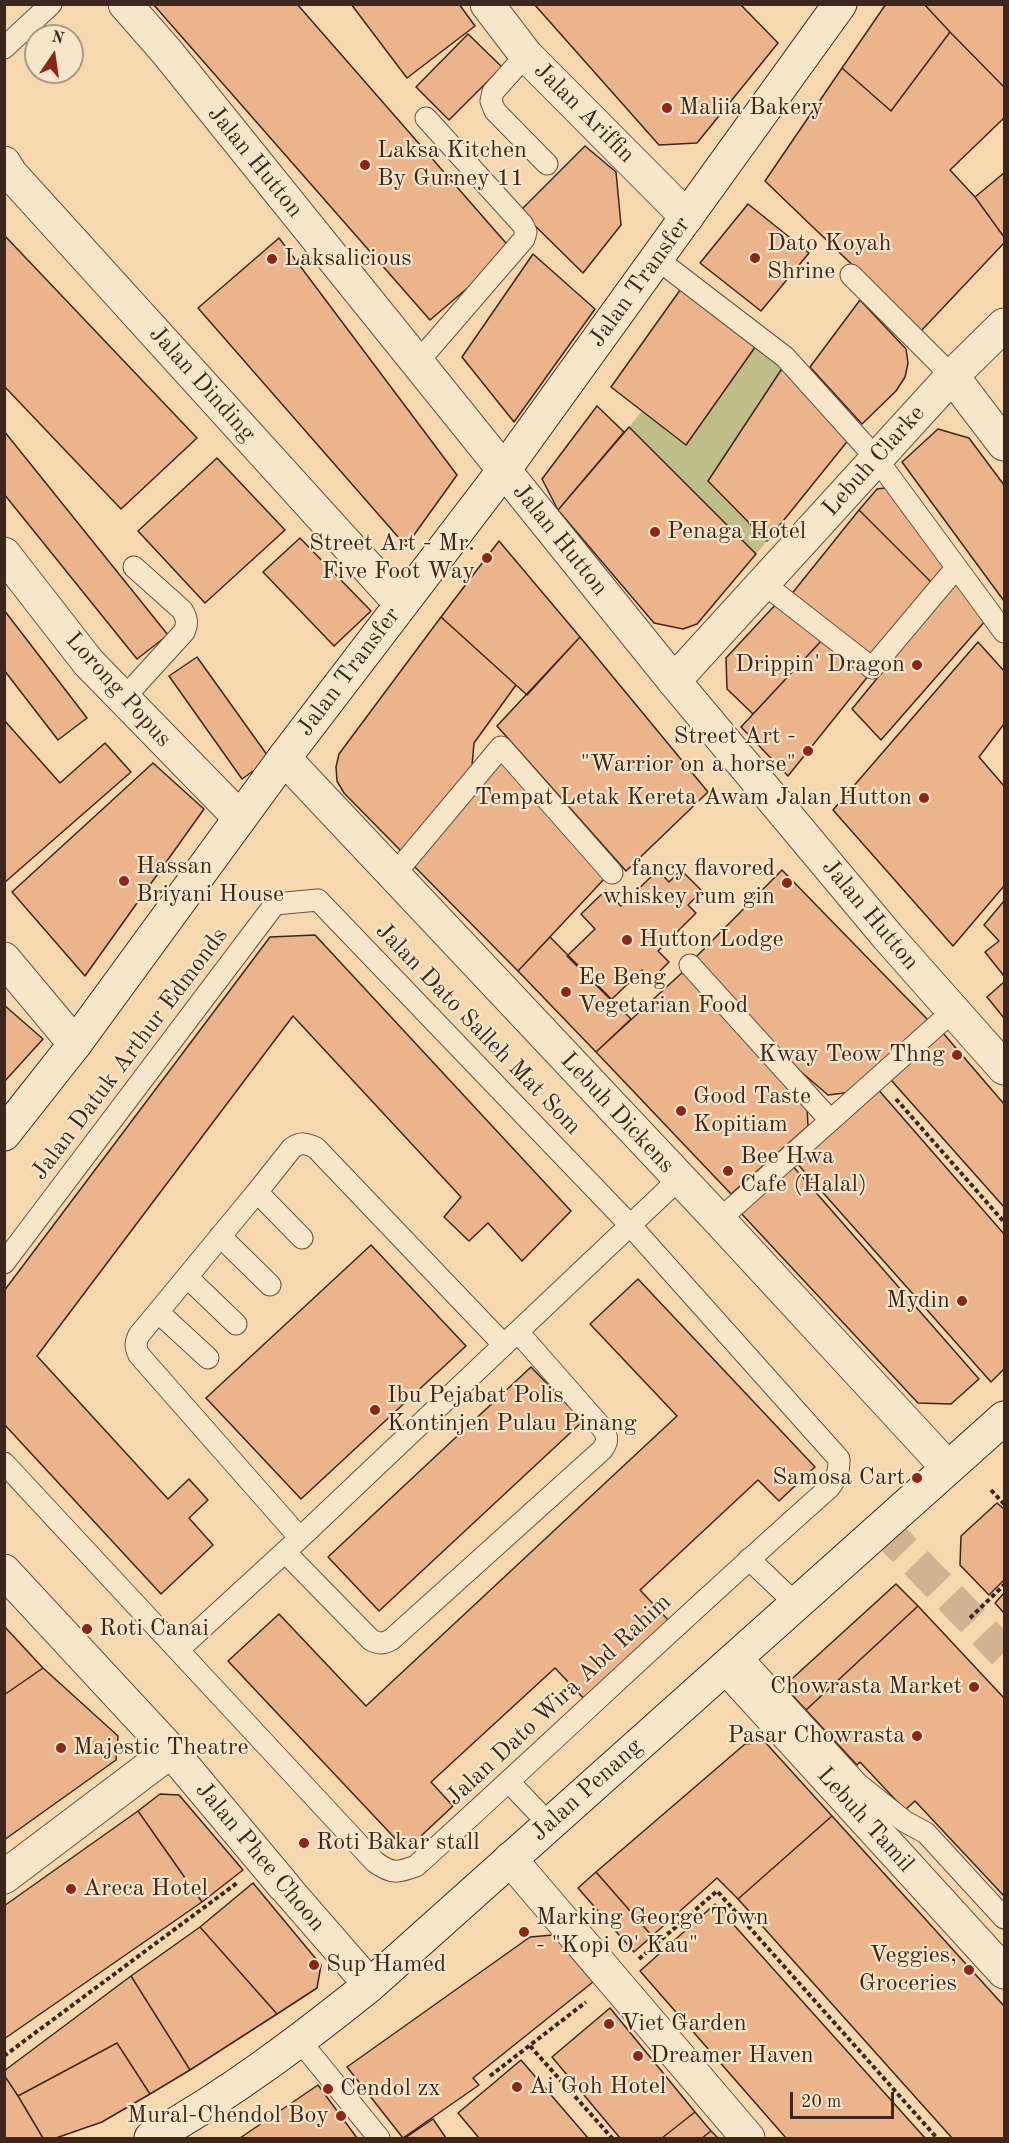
<!DOCTYPE html>
<html>
<head>
<meta charset="utf-8">
<style>
  body { margin:0 }
  #map { position:relative; width:1009px; height:2143px; overflow:hidden; background:#f5d8ae; font-family:"Old Standard TT",serif }
  canvas { display:block }
  .frame { position:absolute; inset:0; border:6px solid #3c261d; pointer-events:none }
  .north { position:absolute; left:24px; top:24px; width:60px; height:60px; box-sizing:border-box; background:#f8e6ca; border:2px solid #ad9985; border-radius:50%; rotate:13deg; font-size:16px; font-weight:700; line-height:24px; text-align:center; color:#3c261d }
  .north::after { content:''; display:block; margin:auto; width:21px; height:27px; background:#8f2418; clip-path:polygon(50% 0,100% 100%,50% 72%,0 100%) }
  .scale { position:absolute; left:790px; top:2092px; width:104px; height:27px; box-sizing:border-box; border:3px solid #3c261d; border-top:0; padding-left:8px; font-size:18px; line-height:21px; white-space:nowrap; color:#3c261d; -webkit-text-stroke:4px #f8e6ca; paint-order:stroke }
</style>
</head>
<body>
<div id="map">
<canvas width="1009" height="2143"></canvas>
<div class="frame"></div>
<div class="north">N</div>
<div class="scale">20 m</div>
</div>
<script>
const context = document.querySelector('canvas').getContext('2d');
context.lineJoin = 'round';
function fill(path, color) {
  context.fillStyle = color;
  context.fill(path, 'evenodd');
}
function strokePath(path, color, width, dash) {
  context.strokeStyle = color;
  context.lineWidth = width;
  context.lineCap = dash ? 'butt' : 'round';
  context.setLineDash(dash || []);
  context.stroke(path);
}
function drawText(font, color, halo, rows, align = 'center') {
  context.font = font + ' "Old Standard TT",serif';
  context.lineWidth = 4.5;
  context.setLineDash([]);
  context.textBaseline = 'middle';
  context.strokeStyle = halo;
  context.fillStyle = color;
  for (const [text, x, y, turn = 0] of rows) {
    context.save();
    context.translate(x, y);
    context.rotate((+turn || 0) * Math.PI / 180);
    context.textAlign = isNaN(turn) ? turn : align;
    if (halo) context.strokeText(text, 0, 0);
    context.fillText(text, 0, 0);
    context.restore();
  }
}
fill(new Path2D(`
  M 758,343 L 785,364 L 708,481 L 767,541 L 756,554 L 629,427 L 642,411 L 686,445 Z`), '#bfbe88');
const building = new Path2D(`
  M 153,4 L 297,4 L 512,250 L 430,320 Z
  M 351,4 L 459,4 L 475,26 L 407,78 Z
  M 534,4 L 740,4 L 778,43 L 697,143 L 659,145 Z
  M 886,4 L 924,4 L 950,32 L 891,111 L 842,68 Z
  M 924,4 L 1004,4 L 1004,87 L 950,32 Z
  M 950,32 L 1004,87 L 1004,118 L 950,170 L 975,197 L 1004,237 L 1004,243 L 921,331 L 765,181 L 842,68 L 891,111 Z
  M 468,34 L 502,67 L 449,120 L 416,87 Z
  M 585,146 L 616,172 L 621,225 L 583,273 L 520,211 Z
  M 1004,173 L 1004,237 L 975,197 Z
  M 748,204 L 809,253 L 761,311 L 700,263 Z
  M 4,235 L 197,438 L 121,509 L 4,386 Z
  M 279,238 L 457,475 L 406,546 L 198,308 Z
  M 533,254 L 595,309 L 514,422 L 462,357 Z
  M 683,286 L 758,343 L 686,445 L 611,387 Z
  M 860,300 L 906,349 L 908,363 L 905,377 L 896,391 L 862,424 L 810,367 Z
  M 785,364 L 850,438 L 767,541 L 708,481 Z
  M 597,406 L 624,432 L 558,510 L 542,479 Z
  M 629,427 L 756,554 L 697,624 L 683,629 L 654,623 L 558,510 Z
  M 938,429 L 969,438 L 1004,485 L 1004,601 L 902,462 Z
  M 4,431 L 168,635 L 137,659 L 4,494 Z
  M 217,458 L 285,530 L 205,603 L 138,531 Z
  M 885,488 L 948,565 L 933,584 L 859,510 L 877,489 Z
  M 859,510 L 933,584 L 870,659 L 790,596 Z
  M 300,538 L 371,611 L 334,646 L 263,572 Z
  M 499,541 L 580,637 L 527,695 L 441,617 Z
  M 955,583 L 986,620 L 881,740 L 852,709 Z
  M 777,603 L 823,639 L 753,714 L 727,689 L 726,658 Z
  M 4,610 L 87,718 L 58,740 L 4,670 Z
  M 441,617 L 516,685 L 474,743 L 472,766 L 401,851 L 344,793 L 337,781 L 336,767 L 339,754 Z
  M 580,637 L 708,792 L 626,871 L 497,726 Z
  M 823,639 L 869,675 L 788,776 L 741,727 Z
  M 978,642 L 1004,671 L 1004,724 L 979,757 L 1004,786 L 1004,886 L 953,946 L 833,810 Z
  M 197,657 L 270,759 L 242,779 L 169,676 Z
  M 4,720 L 60,783 L 105,743 L 131,772 L 4,883 Z
  M 501,762 L 606,877 L 518,971 L 413,865 Z
  M 153,763 L 204,809 L 85,976 L 12,892 Z
  M 658,870 L 669,882 L 681,870 L 702,891 L 688,905 L 696,913 L 658,951 L 669,962 L 651,980 L 642,970 L 611,1000 L 567,956 L 595,929 L 581,914 L 606,890 L 621,906 Z
  M 782,870 L 930,1022 L 852,1092 L 828,1095 L 785,1058 L 696,957 Z
  M 1004,901 L 1004,976 L 985,952 L 999,941 L 984,925 Z
  M 315,935 L 571,1211 L 522,1261 L 488,1223 L 469,1241 L 444,1217 L 461,1197 L 293,1016 L 37,1356 L 168,1499 L 189,1479 L 208,1500 L 189,1518 L 213,1545 L 161,1594 L 4,1424 L 4,1291 L 270,937 Z
  M 550,937 L 631,1019 L 596,1052 L 518,971 Z
  M 685,970 L 807,1107 L 808,1126 L 731,1194 L 596,1052 Z
  M 1004,982 L 1004,1018 L 987,997 Z
  M 4,1005 L 43,1039 L 4,1082 Z
  M 943,1033 L 1004,1104 L 1004,1207 L 891,1080 Z
  M 876,1087 L 1004,1234 L 1004,1369 L 991,1382 L 794,1160 Z
  M 791,1164 L 979,1379 L 951,1404 L 918,1403 L 739,1211 Z
  M 371,1245 L 466,1346 L 301,1499 L 206,1398 Z
  M 638,1279 L 815,1467 L 779,1501 L 758,1480 L 640,1590 L 671,1623 L 587,1702 L 555,1668 L 431,1782 L 453,1806 L 406,1850 L 228,1661 L 279,1614 L 366,1706 L 677,1416 L 590,1324 Z
  M 531,1367 L 583,1421 L 379,1611 L 328,1557 Z
  M 997,1503 L 1004,1509 L 1004,1580 L 989,1595 L 960,1565 L 961,1536 Z
  M 896,1584 L 918,1606 L 806,1710 L 784,1686 Z
  M 1004,1593 L 1004,1613 L 995,1603 Z
  M 918,1606 L 1004,1698 L 1004,1896 L 915,1801 L 905,1810 L 860,1762 L 857,1765 L 806,1710 Z
  M 4,1626 L 43,1668 L 4,1695 Z
  M 43,1668 L 118,1736 L 116,1760 L 4,1840 L 4,1695 Z
  M 765,1742 L 832,1816 L 738,1899 L 717,1878 L 652,1936 L 596,1872 L 745,1744 Z
  M 160,1794 L 179,1795 L 243,1870 L 202,1902 L 138,1811 Z
  M 138,1811 L 202,1902 L 4,2039 L 4,1906 Z
  M 832,1816 L 1004,2006 L 1004,2138 L 952,2138 L 738,1899 Z
  M 596,1872 L 652,1936 L 634,1952 L 578,1888 Z
  M 253,1883 L 321,1965 L 317,1988 L 277,2014 L 200,1927 Z
  M 715,1904 L 925,2138 L 786,2138 L 640,1971 Z
  M 200,1927 L 277,2014 L 190,2070 L 131,1976 Z
  M 553,1935 L 593,1982 L 473,2078 L 479,2085 L 403,2138 L 347,2067 L 530,1937 Z
  M 131,1976 L 190,2070 L 150,2094 L 117,2043 L 18,2096 L 4,2075 L 4,2071 Z
  M 610,2008 L 695,2112 L 662,2138 L 620,2138 L 552,2057 Z
  M 117,2043 L 150,2094 L 102,2122 L 56,2138 L 43,2138 L 18,2096 Z
  M 521,2060 L 588,2138 L 479,2138 L 458,2113 Z
  M 4,2075 L 18,2096 L 43,2138 L 4,2138 Z
  M 318,2085 L 357,2138 L 240,2138 Z
  M 695,2112 L 711,2131 L 702,2138 L 662,2138 Z
  M 433,2119 L 446,2138 L 405,2138 Z
  M 711,2131 L 718,2138 L 702,2138 Z`);
fill(building, '#ebb48a');
strokePath(building, '#3c261d', 1.5);
strokePath(new Path2D(`
  M 882,1527 L 1004,1653`), '#d0b491', 33, [33, 16]);
const service = new Path2D(`
  M 4,48 L 51,4
  M 526,55 L 493,92 L 491,101 L 495,111 L 547,164
  M 657,259 L 785,357 L 876,458 L 1004,632
  M 851,275 L 952,376
  M 417,363 L 524,239 L 526,232 L 523,225 L 426,118
  M 763,583 L 872,668 L 956,568
  M 123,699 L 184,632 C 188,623 187,618 182,610 L 134,567
  M 393,876 L 501,747 L 612,873
  M 690,965 L 830,1120
  M 257,1192 L 139,1335 C 135,1343 135,1347 139,1355 L 300,1538
  M 719,1220 L 953,1011
  M 220,1236 L 270,1285
  M 302,1238 L 257,1192 L 292,1148 C 301,1142 306,1143 316,1148 L 504,1345
  M 4,1263 L 275,904 L 318,900 L 630,1225 L 839,1459 C 839,1472 837,1478 829,1488 C 689,1612 554,1741 416,1866 C 397,1873 392,1874 375,1862 L 4,1463
  M 187,1277 L 236,1324
  M 158,1312 L 208,1358
  M 285,1552 L 371,1640 C 379,1644 384,1644 392,1639 L 602,1450 C 608,1442 608,1437 603,1429 L 518,1332
  M 749,1559 L 796,1604
  M 178,1650 L 300,1538 L 679,1179
  M 740,1655 L 858,1784 L 904,1821 L 926,1833 L 1004,1918
  M 509,1782 L 549,1824
  M 300,2041 L 379,2138`);
const pedestrian = new Path2D(`
  M 284,1886 L 370,1985`);
const minor = new Path2D(`
  M 487,4 L 526,55 L 687,217
  M 4,163 L 11,174 L 401,604
  M 952,376 L 1004,444
  M 4,554 L 88,662 L 240,818
  M 674,681 L 952,376 L 1004,325
  M 284,758 L 719,1220 L 948,1468
  M 4,959 L 75,1044
  M 4,1571 L 171,1751 L 284,1886
  M 726,1667 L 1004,1972
  M 510,1859 L 748,2138
  M 4,1877 L 171,1751`);
const tertiary = new Path2D(`
  M 125,4 L 167,52 L 674,681 L 888,937 L 1004,1068`);
const secondary = new Path2D(`
  M 4,1134 L 75,1044 L 284,758 L 504,470 L 840,4
  M 151,2138 C 229,2095 300,2041 370,1985 L 1004,1418`);
strokePath(service, '#6a5241', 23);
strokePath(pedestrian, '#6a5241', 34);
strokePath(minor, '#6a5241', 35);
strokePath(tertiary, '#6a5241', 35);
strokePath(secondary, '#3c261d', 35);
strokePath(new Path2D(`
  M 896,1099 L 1004,1222
  M 991,1490 L 1004,1504
  M 970,1618 L 1004,1585
  M 639,1959 L 717,1891 L 937,2138
  M 530,2046 L 612,2138
  M 4,2056 L 237,1883
  M 490,2076 L 586,2002`), '#3c261d', 4, [4.5, 3]);
strokePath(service, '#f8e6ca', 21);
strokePath(pedestrian, '#f8e6ca', 32);
strokePath(minor, '#f8e6ca', 33);
strokePath(tertiary, '#f8e6ca', 33);
strokePath(secondary, '#f8e6ca', 33);
for (const [x, y, r, color] of [
  [667,108,6,"#8f2418"],
  [365,165,6,"#8f2418"],
  [755,258,6,"#8f2418"],
  [272,259,6,"#8f2418"],
  [655,532,6,"#8f2418"],
  [487,558,6,"#8f2418"],
  [917,665,6,"#8f2418"],
  [808,751,6,"#8f2418"],
  [924,798,6,"#8f2418"],
  [124,881,6,"#8f2418"],
  [787,883,6,"#8f2418"],
  [627,940,6,"#8f2418"],
  [566,992,6,"#8f2418"],
  [957,1055,6,"#8f2418"],
  [681,1111,6,"#8f2418"],
  [728,1171,6,"#8f2418"],
  [962,1301,6,"#8f2418"],
  [375,1410,6,"#8f2418"],
  [917,1478,6,"#8f2418"],
  [87,1629,6,"#8f2418"],
  [974,1687,6,"#8f2418"],
  [917,1736,6,"#8f2418"],
  [61,1748,6,"#8f2418"],
  [304,1843,6,"#8f2418"],
  [71,1889,6,"#8f2418"],
  [524,1932,6,"#8f2418"],
  [314,1965,6,"#8f2418"],
  [969,1970,6,"#8f2418"],
  [609,2024,6,"#8f2418"],
  [638,2056,6,"#8f2418"],
  [517,2087,6,"#8f2418"],
  [328,2089,6,"#8f2418"],
  [341,2116,6,"#8f2418"]
]) {
  const dot = new Path2D();
  dot.arc(x, y, r, 0, 2 * Math.PI);
  context.fillStyle = color;
  context.fill(dot);
  strokePath(dot, '#f8e6ca', 2);
}
drawText('24px', '#3c261d', '#f8e6ca', [
  ["Maliia Bakery",679,108],
  ["Laksa Kitchen",377,151],
  ["By Gurney 11",377,179],
  ["Dato Koyah",767,244],
  ["Shrine",767,272],
  ["Laksalicious",284,259],
  ["Penaga Hotel",667,532],
  ["Street Art - Mr.",475,544,"right"],
  ["Five Foot Way",475,572,"right"],
  ["Drippin' Dragon",905,665,"right"],
  ["Street Art -",796,737,"right"],
  ["\"Warrior on a horse\"",796,765,"right"],
  ["Tempat Letak Kereta Awam Jalan Hutton",912,798,"right"],
  ["Hassan",136,867],
  ["Briyani House",136,895],
  ["fancy flavored",775,869,"right"],
  ["whiskey rum gin",775,897,"right"],
  ["Hutton Lodge",639,940],
  ["Ee Beng",578,978],
  ["Vegetarian Food",578,1006],
  ["Kway Teow Thng",945,1055,"right"],
  ["Good Taste",693,1097],
  ["Kopitiam",693,1125],
  ["Bee Hwa",740,1157],
  ["Cafe (Halal)",740,1185],
  ["Mydin",950,1301,"right"],
  ["Ibu Pejabat Polis",387,1396],
  ["Kontinjen Pulau Pinang",387,1424],
  ["Samosa Cart",905,1478,"right"],
  ["Roti Canai",99,1629],
  ["Chowrasta Market",962,1687,"right"],
  ["Pasar Chowrasta",905,1736,"right"],
  ["Majestic Theatre",73,1748],
  ["Roti Bakar stall",316,1843],
  ["Areca Hotel",83,1889],
  ["Marking George Town",536,1918],
  ["- \"Kopi O' Kau\"",536,1946],
  ["Veggies,",957,1956,"right"],
  ["Groceries",957,1984,"right"],
  ["Sup Hamed",326,1965],
  ["Viet Garden",621,2024],
  ["Dreamer Haven",650,2056],
  ["Ai Goh Hotel",529,2087],
  ["Cendol zx",340,2089],
  ["Mural-Chendol Boy",329,2116,"right"]
], 'left');
drawText('24px', '#3c261d', '#f8e6ca', [
  ["Jalan Ariffin",584,113,45],
  ["Jalan Hutton",255,162,51],
  ["Jalan Transfer",640,282,-54],
  ["Jalan Dinding",202,384,48],
  ["Lebuh Clarke",874,461,-48],
  ["Jalan Hutton",560,540,51],
  ["Jalan Transfer",349,672,-53],
  ["Lorong Popus",118,690,48],
  ["Jalan Hutton",870,915,50],
  ["Jalan Dato Salleh Mat Som",478,1029,46],
  ["Jalan Datuk Arthur Edmonds",130,1054,-53],
  ["Lebuh Dickens",617,1113,47],
  ["Jalan Dato Wira Abd Rahim",559,1700,-43],
  ["Jalan Penang",587,1790,-42],
  ["Lebuh Tamil",865,1820,48],
  ["Jalan Phee Choon",260,1857,50]
]);
</script>
</body>
</html>
